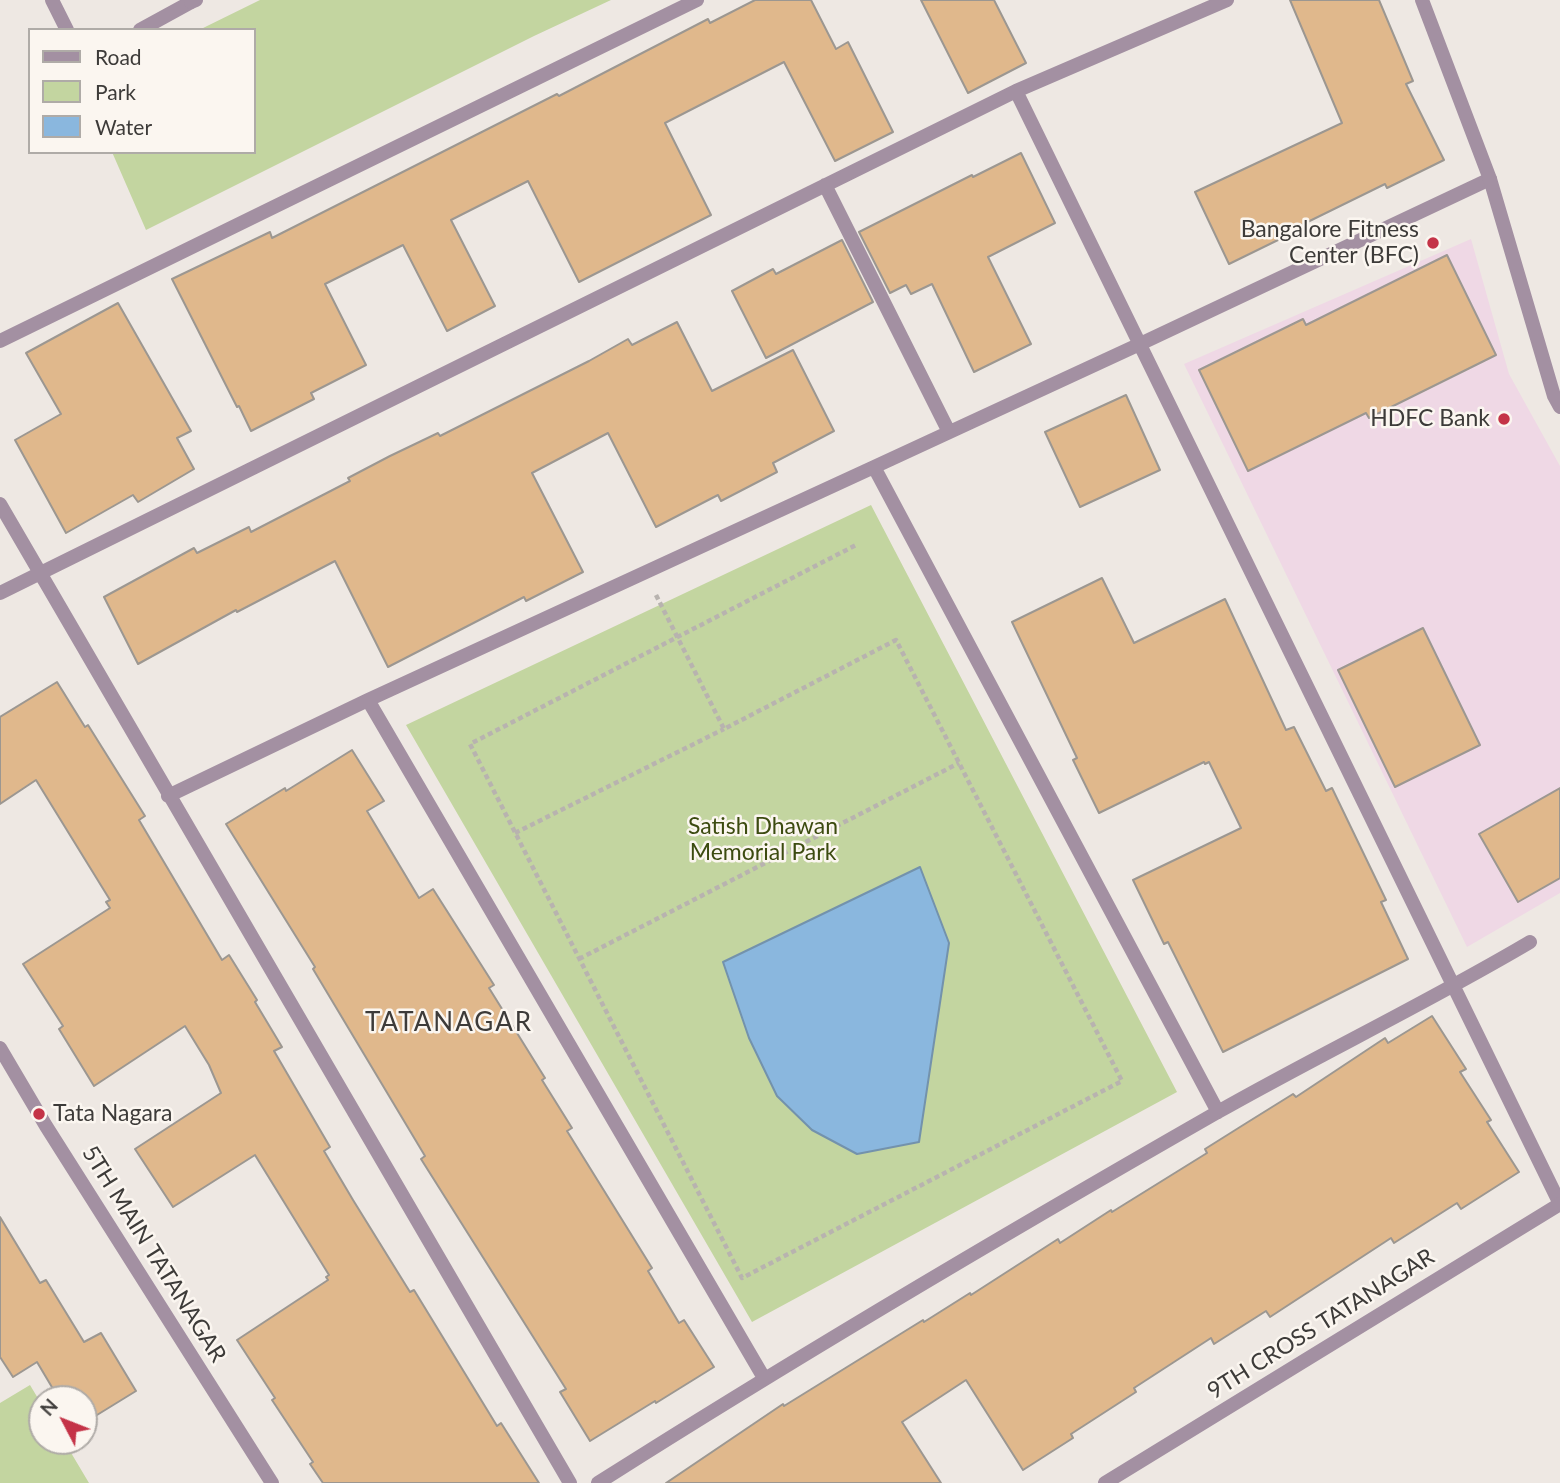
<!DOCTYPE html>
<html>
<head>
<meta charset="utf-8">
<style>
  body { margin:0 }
  #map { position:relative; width:1560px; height:1483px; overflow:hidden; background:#eee8e3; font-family:Lato,sans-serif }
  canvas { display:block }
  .legend { position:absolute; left:28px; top:28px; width:228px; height:126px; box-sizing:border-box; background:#fbf6f0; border:2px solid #afaba7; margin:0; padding:9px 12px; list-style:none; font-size:21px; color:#3d3b39 }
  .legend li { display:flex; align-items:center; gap:14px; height:35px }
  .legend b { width:35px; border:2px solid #afaba7 }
  .north { position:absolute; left:28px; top:1385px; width:70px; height:70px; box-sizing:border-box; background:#fbf6f0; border:2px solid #afaba7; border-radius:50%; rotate:312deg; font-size:19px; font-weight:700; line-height:28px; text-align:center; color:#3d3b39 }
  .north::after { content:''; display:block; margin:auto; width:24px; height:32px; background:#c43347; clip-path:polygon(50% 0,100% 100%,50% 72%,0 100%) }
</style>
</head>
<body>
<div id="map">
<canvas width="1560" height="1483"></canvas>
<ul class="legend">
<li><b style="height:9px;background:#a390a2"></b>Road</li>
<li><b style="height:19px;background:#c3d5a0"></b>Park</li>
<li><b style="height:19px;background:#8ab7de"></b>Water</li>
</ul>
<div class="north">N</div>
</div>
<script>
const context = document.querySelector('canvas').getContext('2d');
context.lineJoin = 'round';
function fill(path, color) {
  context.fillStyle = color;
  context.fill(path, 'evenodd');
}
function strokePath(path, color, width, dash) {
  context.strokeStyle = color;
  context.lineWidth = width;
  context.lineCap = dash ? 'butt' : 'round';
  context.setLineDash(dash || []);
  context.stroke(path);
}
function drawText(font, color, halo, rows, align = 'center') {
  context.font = font + ' Lato,sans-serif';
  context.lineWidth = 5;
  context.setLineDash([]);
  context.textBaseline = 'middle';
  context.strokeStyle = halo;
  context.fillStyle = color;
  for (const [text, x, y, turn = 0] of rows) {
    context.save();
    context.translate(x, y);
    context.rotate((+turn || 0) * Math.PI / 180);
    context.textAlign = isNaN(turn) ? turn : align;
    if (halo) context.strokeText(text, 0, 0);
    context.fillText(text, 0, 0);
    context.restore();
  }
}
fill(new Path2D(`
  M 1471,239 L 1509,374 L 1560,466 L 1560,893 L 1467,947 L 1184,364 Z`), '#efd8e5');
fill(new Path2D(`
  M 260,0 L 611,0 L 534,36 L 146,230 L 112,152 L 254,152 L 254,30 L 199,30 Z
  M 871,505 L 1177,1092 L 752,1322 L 406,725 Z
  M 30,1385 L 42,1405 L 42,1441 L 64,1441 L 89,1483 L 0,1483 L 0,1403 Z`), '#c3d5a0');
const water = new Path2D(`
  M 920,867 L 949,943 L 919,1142 L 857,1154 L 812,1130 L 777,1096 L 749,1038 L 723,962 Z`);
fill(water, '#8ab7de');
strokePath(water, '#7392ac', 2);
const building = new Path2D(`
  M 755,0 L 811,0 L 836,49 L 848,42 L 893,132 L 835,161 L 784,62 L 665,123 L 711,215 L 579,282 L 528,181 L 451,220 L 495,306 L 447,331 L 403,245 L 325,284 L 366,365 L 311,393 L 314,399 L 251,431 L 239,406 L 237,407 L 172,279 L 270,232 L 272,238 L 557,94 L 559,96 L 708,19 L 710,23 Z
  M 921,0 L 994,0 L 1026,63 L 968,93 Z
  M 1290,0 L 1379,0 L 1413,81 L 1406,84 L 1444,160 L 1387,188 L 1385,184 L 1277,237 L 1278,240 L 1229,264 L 1195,192 L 1342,123 Z
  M 1021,153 L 1055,223 L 988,257 L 1031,344 L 974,372 L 932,284 L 911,294 L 906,285 L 890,293 L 859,232 L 972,175 L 973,177 Z
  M 842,240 L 873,302 L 766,358 L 732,291 L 773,269 L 776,274 Z
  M 1447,255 L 1496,355 L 1369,418 L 1366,413 L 1248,471 L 1199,370 L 1303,319 L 1306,325 Z
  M 118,303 L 191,431 L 177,438 L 194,469 L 138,502 L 133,495 L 66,533 L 15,440 L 61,414 L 26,353 Z
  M 677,322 L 712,391 L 793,350 L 834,431 L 773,463 L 777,472 L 721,501 L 718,495 L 656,527 L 608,433 L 532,473 L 583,572 L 526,601 L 524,597 L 388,667 L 335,561 L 237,612 L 236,610 L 138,664 L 104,597 L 194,548 L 197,553 L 249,527 L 251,532 L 350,481 L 348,478 L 390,456 L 438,433 L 440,436 L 589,361 L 628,339 L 632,345 Z
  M 1126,395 L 1160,470 L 1080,507 L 1045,432 Z
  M 1102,578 L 1134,643 L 1225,599 L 1286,730 L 1294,727 L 1326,791 L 1332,788 L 1386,900 L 1381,902 L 1408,959 L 1223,1052 L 1168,942 L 1164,944 L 1133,880 L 1241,828 L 1209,762 L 1205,764 L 1204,762 L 1099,813 L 1073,760 L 1077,758 L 1012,622 Z
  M 1423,628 L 1480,745 L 1395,787 L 1338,670 Z
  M 57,682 L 85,727 L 88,725 L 145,816 L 139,820 L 222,960 L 229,955 L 257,1000 L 255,1002 L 282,1047 L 274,1051 L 330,1147 L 324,1151 L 353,1200 L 410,1292 L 414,1290 L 497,1426 L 501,1423 L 539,1483 L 323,1483 L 310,1464 L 313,1462 L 272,1400 L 275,1398 L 237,1340 L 328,1280 L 326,1277 L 329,1275 L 255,1155 L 173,1207 L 135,1149 L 221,1093 L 209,1065 L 185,1026 L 94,1086 L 59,1029 L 63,1026 L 23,964 L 110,908 L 106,902 L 110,900 L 36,780 L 0,804 L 0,717 Z
  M 352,750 L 384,801 L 367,811 L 419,898 L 433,889 L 494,985 L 489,988 L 545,1078 L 542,1080 L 572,1128 L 567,1131 L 652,1268 L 648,1271 L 679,1323 L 684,1320 L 714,1367 L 656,1403 L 655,1401 L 590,1441 L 560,1392 L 566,1389 L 421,1159 L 425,1156 L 313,969 L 315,967 L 226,824 L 285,788 L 286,791 Z
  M 1560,788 L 1560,878 L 1518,902 L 1479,834 Z
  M 1432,1016 L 1466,1069 L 1460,1072 L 1491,1120 L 1487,1122 L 1519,1172 L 1461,1209 L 1457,1203 L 1394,1243 L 1391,1238 L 1270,1317 L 1266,1311 L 1214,1344 L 1211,1338 L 1134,1388 L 1136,1392 L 1071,1434 L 1073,1438 L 1023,1470 L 966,1380 L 902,1422 L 941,1483 L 666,1483 L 783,1404 L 784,1406 L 923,1320 L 924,1322 L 970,1293 L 971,1295 L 1058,1239 L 1060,1243 L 1111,1210 L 1112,1212 L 1207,1153 L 1205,1149 L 1248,1122 L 1293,1094 L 1296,1097 L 1385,1038 L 1388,1043 Z
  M 0,1217 L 40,1283 L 46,1280 L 84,1342 L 101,1333 L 136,1391 L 84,1423 L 84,1399 L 59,1399 L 37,1362 L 13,1377 L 0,1357 Z`);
fill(building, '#e0b88c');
strokePath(building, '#9c9791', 2);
strokePath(new Path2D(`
  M 656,595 L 724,729 L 896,640 L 1122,1081 L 742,1278 L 470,744 L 856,545
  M 515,833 L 724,729
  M 579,959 L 959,763`), '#b8b3af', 4.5, [5, 3.5]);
strokePath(new Path2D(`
  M 52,0 L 67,30
  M 140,30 L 191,2`), '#a390a2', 14);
strokePath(new Path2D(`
  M 1227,0 L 1016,91 L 1560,1204
  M 191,2 L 196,0
  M 825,185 L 949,432
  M 0,341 L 697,0
  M 874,467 L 1140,344 L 1490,179
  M 0,504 L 570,1483
  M 0,593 L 1016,91
  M 368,700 L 764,1378
  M 168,796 L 368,700 L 874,467 L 1218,1112
  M 0,1048 L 46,1126 L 272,1483
  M 598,1483 C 801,1354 1008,1232 1216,1113 C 1320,1054 1427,1003 1530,942`), '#a390a2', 14);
strokePath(new Path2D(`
  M 1422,0 L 1490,179 L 1554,396 L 1560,407
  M 1105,1483 L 1560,1204`), '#a390a2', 14);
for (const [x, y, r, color] of [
  [1433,243,7,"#c43347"],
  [1504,419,7,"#c43347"],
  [39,1114,7,"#c43347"]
]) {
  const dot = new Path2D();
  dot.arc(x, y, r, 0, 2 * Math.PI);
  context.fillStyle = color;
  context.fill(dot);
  strokePath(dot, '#fbf6f0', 2.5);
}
drawText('23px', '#3d3b39', '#fbf6f0', [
  ["Bangalore Fitness",1419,230],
  ["Center (BFC)",1419,256],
  ["HDFC Bank",1490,419],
  ["Tata Nagara",53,1114,"left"]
], 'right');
drawText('23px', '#3c4b10', '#fbf6f0', [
  ["Satish Dhawan",763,827],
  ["Memorial Park",763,853]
]);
drawText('23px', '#3d3b39', '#fbf6f0', [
  ["5TH MAIN TATANAGAR",154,1254,58],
  ["9TH CROSS TATANAGAR",1321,1324,-32]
]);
context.letterSpacing = '2px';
drawText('26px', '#3d3b39', '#fbf6f0', [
  ["TATANAGAR",449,1023]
]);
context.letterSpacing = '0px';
</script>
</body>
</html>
